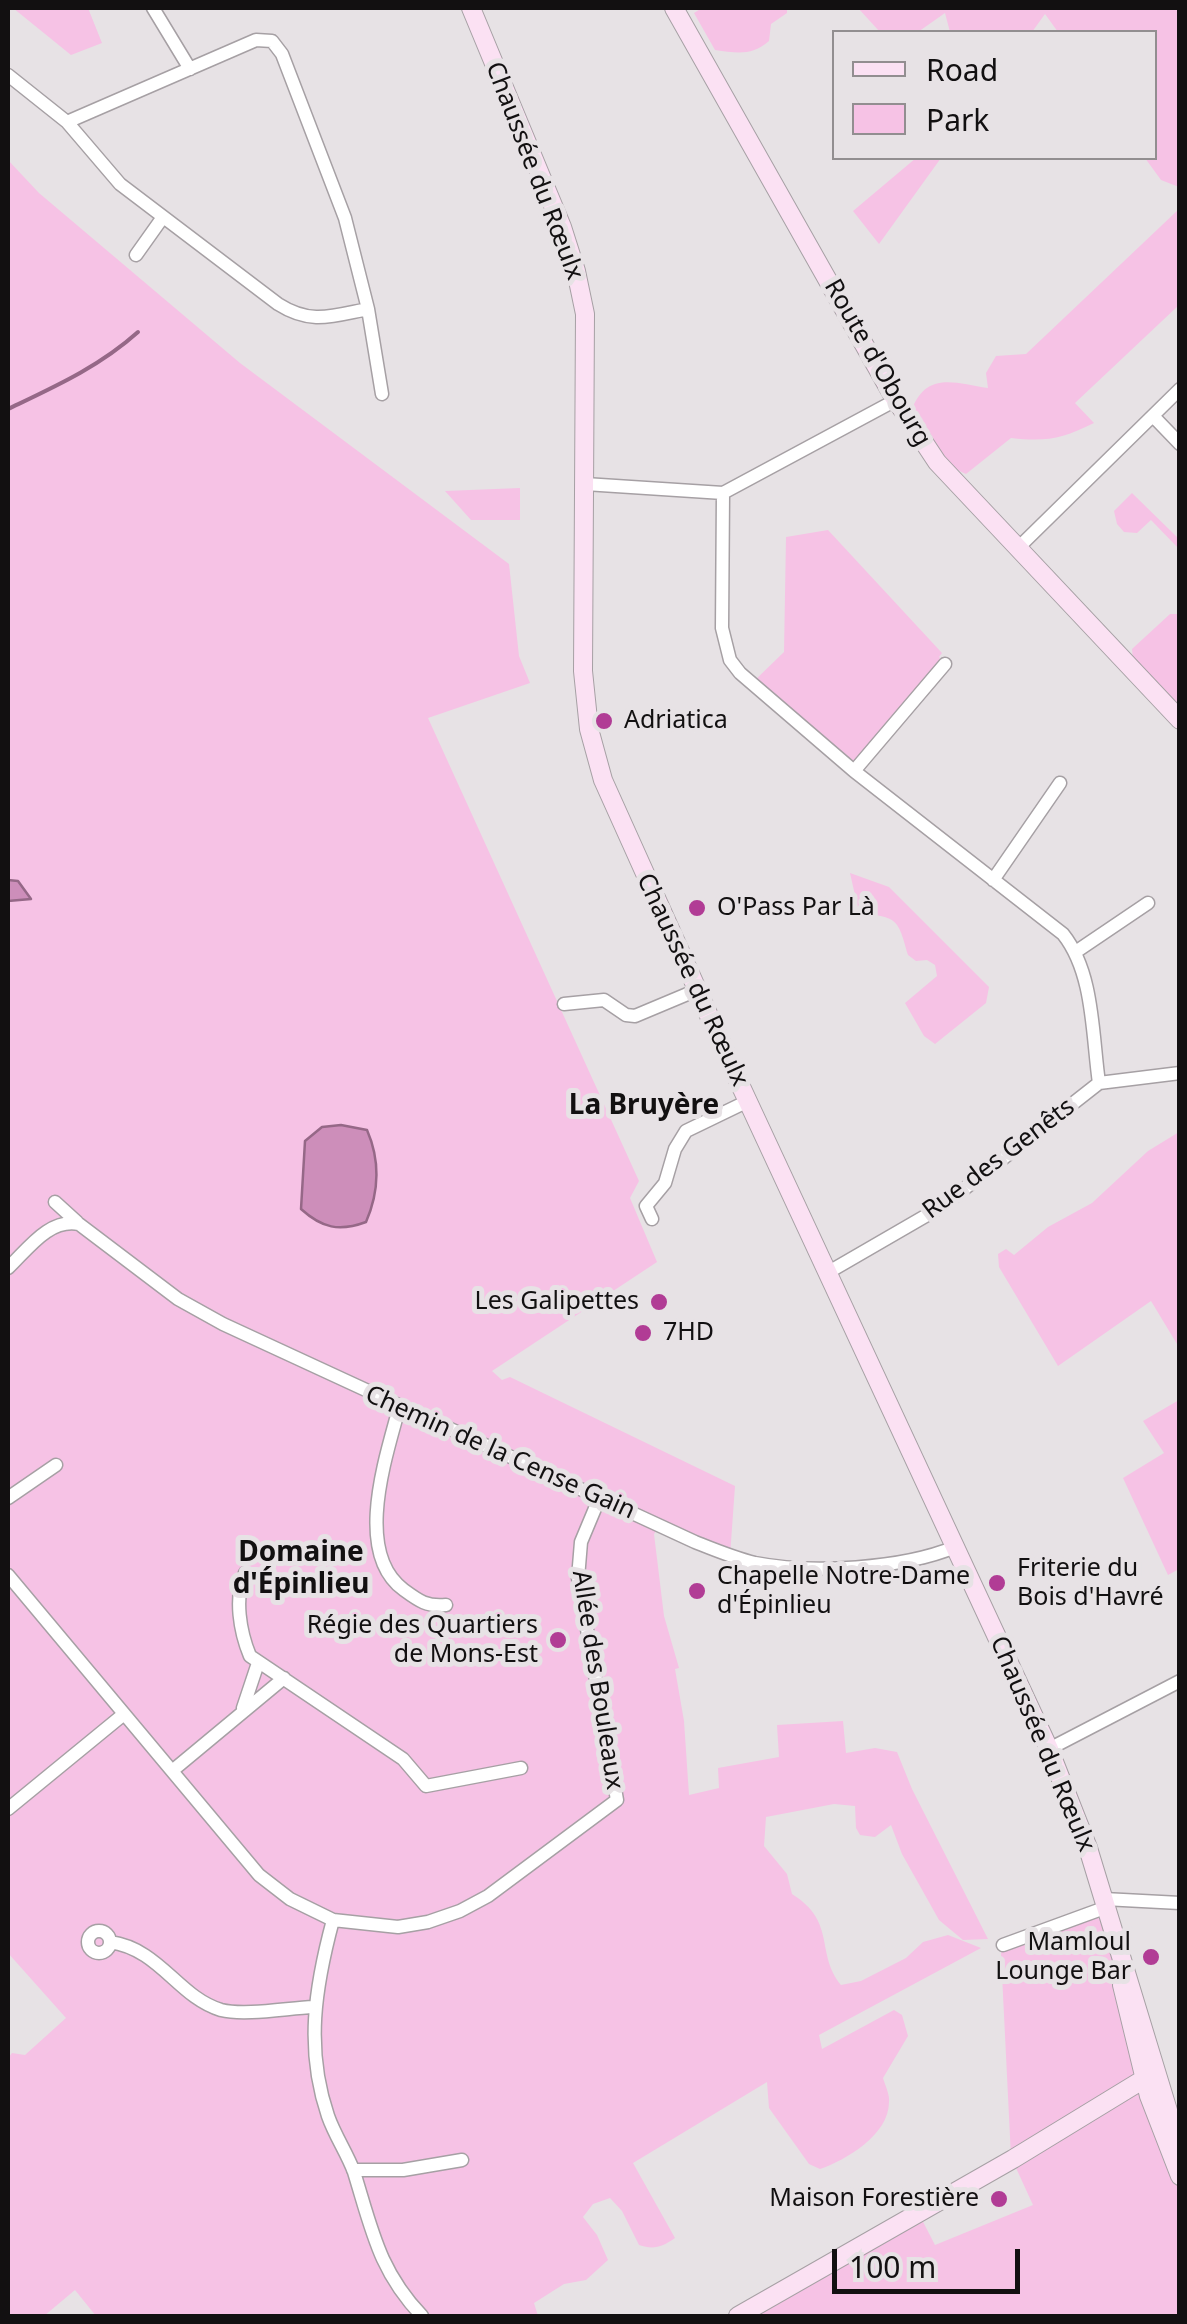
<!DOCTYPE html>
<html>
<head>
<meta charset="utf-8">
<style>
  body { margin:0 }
  #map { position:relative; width:1187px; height:2324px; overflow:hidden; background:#e7e2e5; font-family:"Noto Sans",sans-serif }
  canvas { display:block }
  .frame { position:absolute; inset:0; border:10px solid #121011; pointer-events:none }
  .legend { position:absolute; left:832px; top:30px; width:325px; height:130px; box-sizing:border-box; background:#e7e2e5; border:2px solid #928e90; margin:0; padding:12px 18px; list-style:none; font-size:30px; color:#121011 }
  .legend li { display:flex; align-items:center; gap:20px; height:50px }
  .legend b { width:50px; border:2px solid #928e90 }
  .scale { position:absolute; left:832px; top:2249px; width:188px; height:45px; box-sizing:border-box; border:5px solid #121011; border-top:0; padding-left:12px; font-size:30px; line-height:35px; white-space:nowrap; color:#121011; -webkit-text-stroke:8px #e7e2e5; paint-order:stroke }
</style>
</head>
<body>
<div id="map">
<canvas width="1187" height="2324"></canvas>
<div class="frame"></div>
<ul class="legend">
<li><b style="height:12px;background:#fbe1f3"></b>Road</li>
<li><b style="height:28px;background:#f6c2e5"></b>Park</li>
</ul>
<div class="scale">100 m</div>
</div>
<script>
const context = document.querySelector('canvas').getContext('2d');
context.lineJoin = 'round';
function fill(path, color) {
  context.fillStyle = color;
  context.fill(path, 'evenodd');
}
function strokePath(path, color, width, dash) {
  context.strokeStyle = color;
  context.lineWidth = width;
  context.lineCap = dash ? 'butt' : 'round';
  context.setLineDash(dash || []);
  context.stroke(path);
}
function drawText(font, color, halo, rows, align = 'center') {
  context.font = font + ' "Noto Sans",sans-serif';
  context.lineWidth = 10;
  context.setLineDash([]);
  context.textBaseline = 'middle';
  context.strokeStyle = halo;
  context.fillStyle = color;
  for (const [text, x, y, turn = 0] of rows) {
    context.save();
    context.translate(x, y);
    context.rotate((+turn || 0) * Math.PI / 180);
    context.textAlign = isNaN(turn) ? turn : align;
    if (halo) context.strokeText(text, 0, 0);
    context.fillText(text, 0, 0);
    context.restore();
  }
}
fill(new Path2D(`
  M 13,8 L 88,8 L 102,43 L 71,55 Z
  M 702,8 L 787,8 L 787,13 L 771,24 L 769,41 C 752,56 737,53 715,50 L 694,13 Z
  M 858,8 L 1179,8 L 1179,187 L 1161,180 L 1145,158 L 1154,158 L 1154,32 L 1058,32 L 1045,14 L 1032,32 L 950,32 L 945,13 L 918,32 L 880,32 Z
  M 916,158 L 941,158 L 879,244 L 853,211 Z
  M 8,160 L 39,193 L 240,363 L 509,564 L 519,656 L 530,683 L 428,718 L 639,1181 L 630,1198 L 657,1262 L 492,1371 L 502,1380 L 510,1377 L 735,1486 L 730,1556 L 660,1526 L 654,1534 L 664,1616 L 679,1668 L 675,1669 L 684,1721 L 689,1795 L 719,1788 L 718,1768 L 779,1757 L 777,1725 L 843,1721 L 846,1753 L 875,1748 L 897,1752 L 912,1789 L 988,1939 L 963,1940 L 939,1920 L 902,1854 L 891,1825 L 875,1837 L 860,1835 L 856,1828 L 855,1806 L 834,1804 L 766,1817 L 764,1846 L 787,1874 L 792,1894 C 837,1922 815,1953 841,1985 L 861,1981 L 906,1958 L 923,1942 L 948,1935 L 981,1948 L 819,2035 L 822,2049 L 894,2010 L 902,2015 L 908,2036 L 883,2078 C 885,2085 890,2095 889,2102 C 889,2135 846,2160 820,2169 L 809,2164 L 769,2108 L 767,2082 L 633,2163 L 675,2238 C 662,2247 654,2250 639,2245 L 622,2211 L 610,2198 L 593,2204 L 583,2217 L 597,2235 L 608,2260 L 586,2280 L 564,2284 L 534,2303 L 538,2316 L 96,2316 L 75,2290 L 44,2316 L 8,2316 L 8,2058 L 12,2053 L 25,2055 L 66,2018 L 8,1953 Z
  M 1179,209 L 1179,305 L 1075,403 L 1094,423 C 1062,439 1046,442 1011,438 L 966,474 C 939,463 925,432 912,409 C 927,371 955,383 988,388 L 986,373 L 996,356 L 1026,354 Z
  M 520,488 L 520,520 L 471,520 L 445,491 Z
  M 1132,493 L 1179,539 L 1179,549 L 1151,520 L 1137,533 L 1124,532 L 1117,524 L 1114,511 Z
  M 828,530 L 942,653 L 939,657 L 945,664 L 854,771 L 752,683 L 784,652 L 786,537 Z
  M 1170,614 L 1179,614 L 1179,706 L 1133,660 L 1132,649 Z
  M 850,873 L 889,887 L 989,987 L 986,1003 L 935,1044 L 924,1036 L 905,1003 L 937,976 L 935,965 L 927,960 L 916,961 L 908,955 C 898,919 898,917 859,913 Z
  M 1179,1132 L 1179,1342 L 1177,1344 L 1151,1301 L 1058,1366 L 999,1267 L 998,1254 L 1006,1249 L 1014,1255 L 1048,1227 L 1092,1203 L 1148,1151 Z
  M 1179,1400 L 1179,1569 L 1168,1575 L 1123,1478 L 1164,1453 L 1143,1421 Z
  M 1107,1907 L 1179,2138 L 1179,2316 L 754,2316 L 918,2212 L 935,2245 L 1033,2205 L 1011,2157 L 1001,1954 L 1003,1945 Z`), '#f6c2e5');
const water = new Path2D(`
  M 8,880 L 18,881 L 31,899 L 8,901 Z
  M 341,1125 L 367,1130 C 380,1160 379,1192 366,1222 C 339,1232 322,1228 301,1209 L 305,1141 L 322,1127 Z`);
fill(water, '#cd8eba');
strokePath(water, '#956887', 2.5);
strokePath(new Path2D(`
  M 8,409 C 54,387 99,367 138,332`), '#956887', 4);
const street = new Path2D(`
  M 153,8 L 190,69
  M 8,75 L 67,122 L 120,184 L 278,304 C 311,325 332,316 368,309 L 382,394
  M 67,122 L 256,40 L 272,41 L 282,54 L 345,218 L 368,309
  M 136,255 L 163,217
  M 1153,416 L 1180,444
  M 585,484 L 723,493 L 896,400
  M 723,493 L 722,628 L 730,660 L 740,673 L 854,771 L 1063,934 C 1094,973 1092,1034 1099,1083
  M 1018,548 L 1180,389
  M 854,771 L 945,664
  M 993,880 L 1060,783
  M 1077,951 L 1148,903
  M 564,1004 L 604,1000 L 626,1015 L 635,1016 L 697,990
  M 55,1202 L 77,1222
  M 652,1219 L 646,1206 L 665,1183 L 675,1149 L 686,1131 L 748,1101
  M 8,1268 C 28,1249 49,1218 79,1224 L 178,1299 L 223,1324 L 695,1542 C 715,1550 734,1558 755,1563 C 811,1574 902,1569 955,1547
  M 827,1273 L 941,1207 L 1099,1083 L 1180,1073
  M 399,1408 C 386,1457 353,1553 404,1590 C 419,1601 427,1607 446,1605
  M 8,1498 L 56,1465
  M 245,1573 C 234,1598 240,1632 250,1656 L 403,1759 L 426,1786 L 521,1768
  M 8,1575 L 259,1875 L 290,1899 L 333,1920 L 398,1927 L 428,1922 L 460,1911 L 488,1896 L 617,1800 L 578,1578 L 581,1542 L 599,1499
  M 243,1708 L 258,1663
  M 1049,1749 L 1180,1681
  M 172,1771 L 284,1678
  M 8,1809 L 124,1714
  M 1104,1899 L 1180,1903
  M 333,1920 C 315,1987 305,2049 328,2116 C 335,2136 347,2153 354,2172 C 372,2230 379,2271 422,2316
  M88 1942a11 11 0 1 1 22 0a11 11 0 1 1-22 0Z
  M 110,1942 C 160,1949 178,1997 221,2010 C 245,2016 288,2008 313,2007
  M 1003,1945 L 1107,1907
  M 353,2170 L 403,2170 L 462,2160`);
const secondary = new Path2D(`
  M 471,8 L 562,227 L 576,271 L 585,314 L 583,671 L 589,729 L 603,780 L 737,1078 L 1049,1749 L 1088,1848 L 1180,2150
  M 674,8 L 892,394 L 937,462 L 1180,720
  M 1122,1985 L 1149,2096 L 1180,2176
  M 738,2316 L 1013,2159 L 1144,2079 L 1157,2076`);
strokePath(street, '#a6a0a4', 15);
strokePath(secondary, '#a6a0a4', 20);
strokePath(street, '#fff', 12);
strokePath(secondary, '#fbe1f3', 18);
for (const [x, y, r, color] of [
  [604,721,10,"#b13c95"],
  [697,908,10,"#b13c95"],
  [659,1302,10,"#b13c95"],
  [643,1333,10,"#b13c95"],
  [997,1583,10,"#b13c95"],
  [697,1591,10,"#b13c95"],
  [558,1640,10,"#b13c95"],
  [1151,1957,10,"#b13c95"],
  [999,2199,10,"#b13c95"]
]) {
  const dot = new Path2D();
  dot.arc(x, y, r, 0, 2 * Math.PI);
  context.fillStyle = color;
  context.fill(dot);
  strokePath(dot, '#e7e2e5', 4);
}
drawText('25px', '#121011', '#e7e2e5', [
  ["Chaussée du Rœulx",534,171,69],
  ["Route d'Obourg",877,363,60],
  ["Chaussée du Rœulx",692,980,65],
  ["Rue des Genêts",999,1159,-37],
  ["Chemin de la Cense Gain",500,1453,24],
  ["Allée des Bouleaux",597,1680,81],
  ["Chaussée du Rœulx",1042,1744,67]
]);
drawText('25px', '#121011', '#e7e2e5', [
  ["Adriatica",624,721],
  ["O'Pass Par Là",717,908],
  ["Les Galipettes",639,1302,"right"],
  ["7HD",663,1333],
  ["Friterie du",1017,1569],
  ["Bois d'Havré",1017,1598],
  ["Chapelle Notre-Dame",717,1577],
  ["d'Épinlieu",717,1606],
  ["Régie des Quartiers",538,1626,"right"],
  ["de Mons-Est",538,1655,"right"],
  ["Mamloul",1131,1943,"right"],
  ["Lounge Bar",1131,1972,"right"],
  ["Maison Forestière",979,2199,"right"]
], 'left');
drawText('bold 28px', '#121011', '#e7e2e5', [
  ["La Bruyère",644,1106],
  ["Domaine",301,1553],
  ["d'Épinlieu",301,1585]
]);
</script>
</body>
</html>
